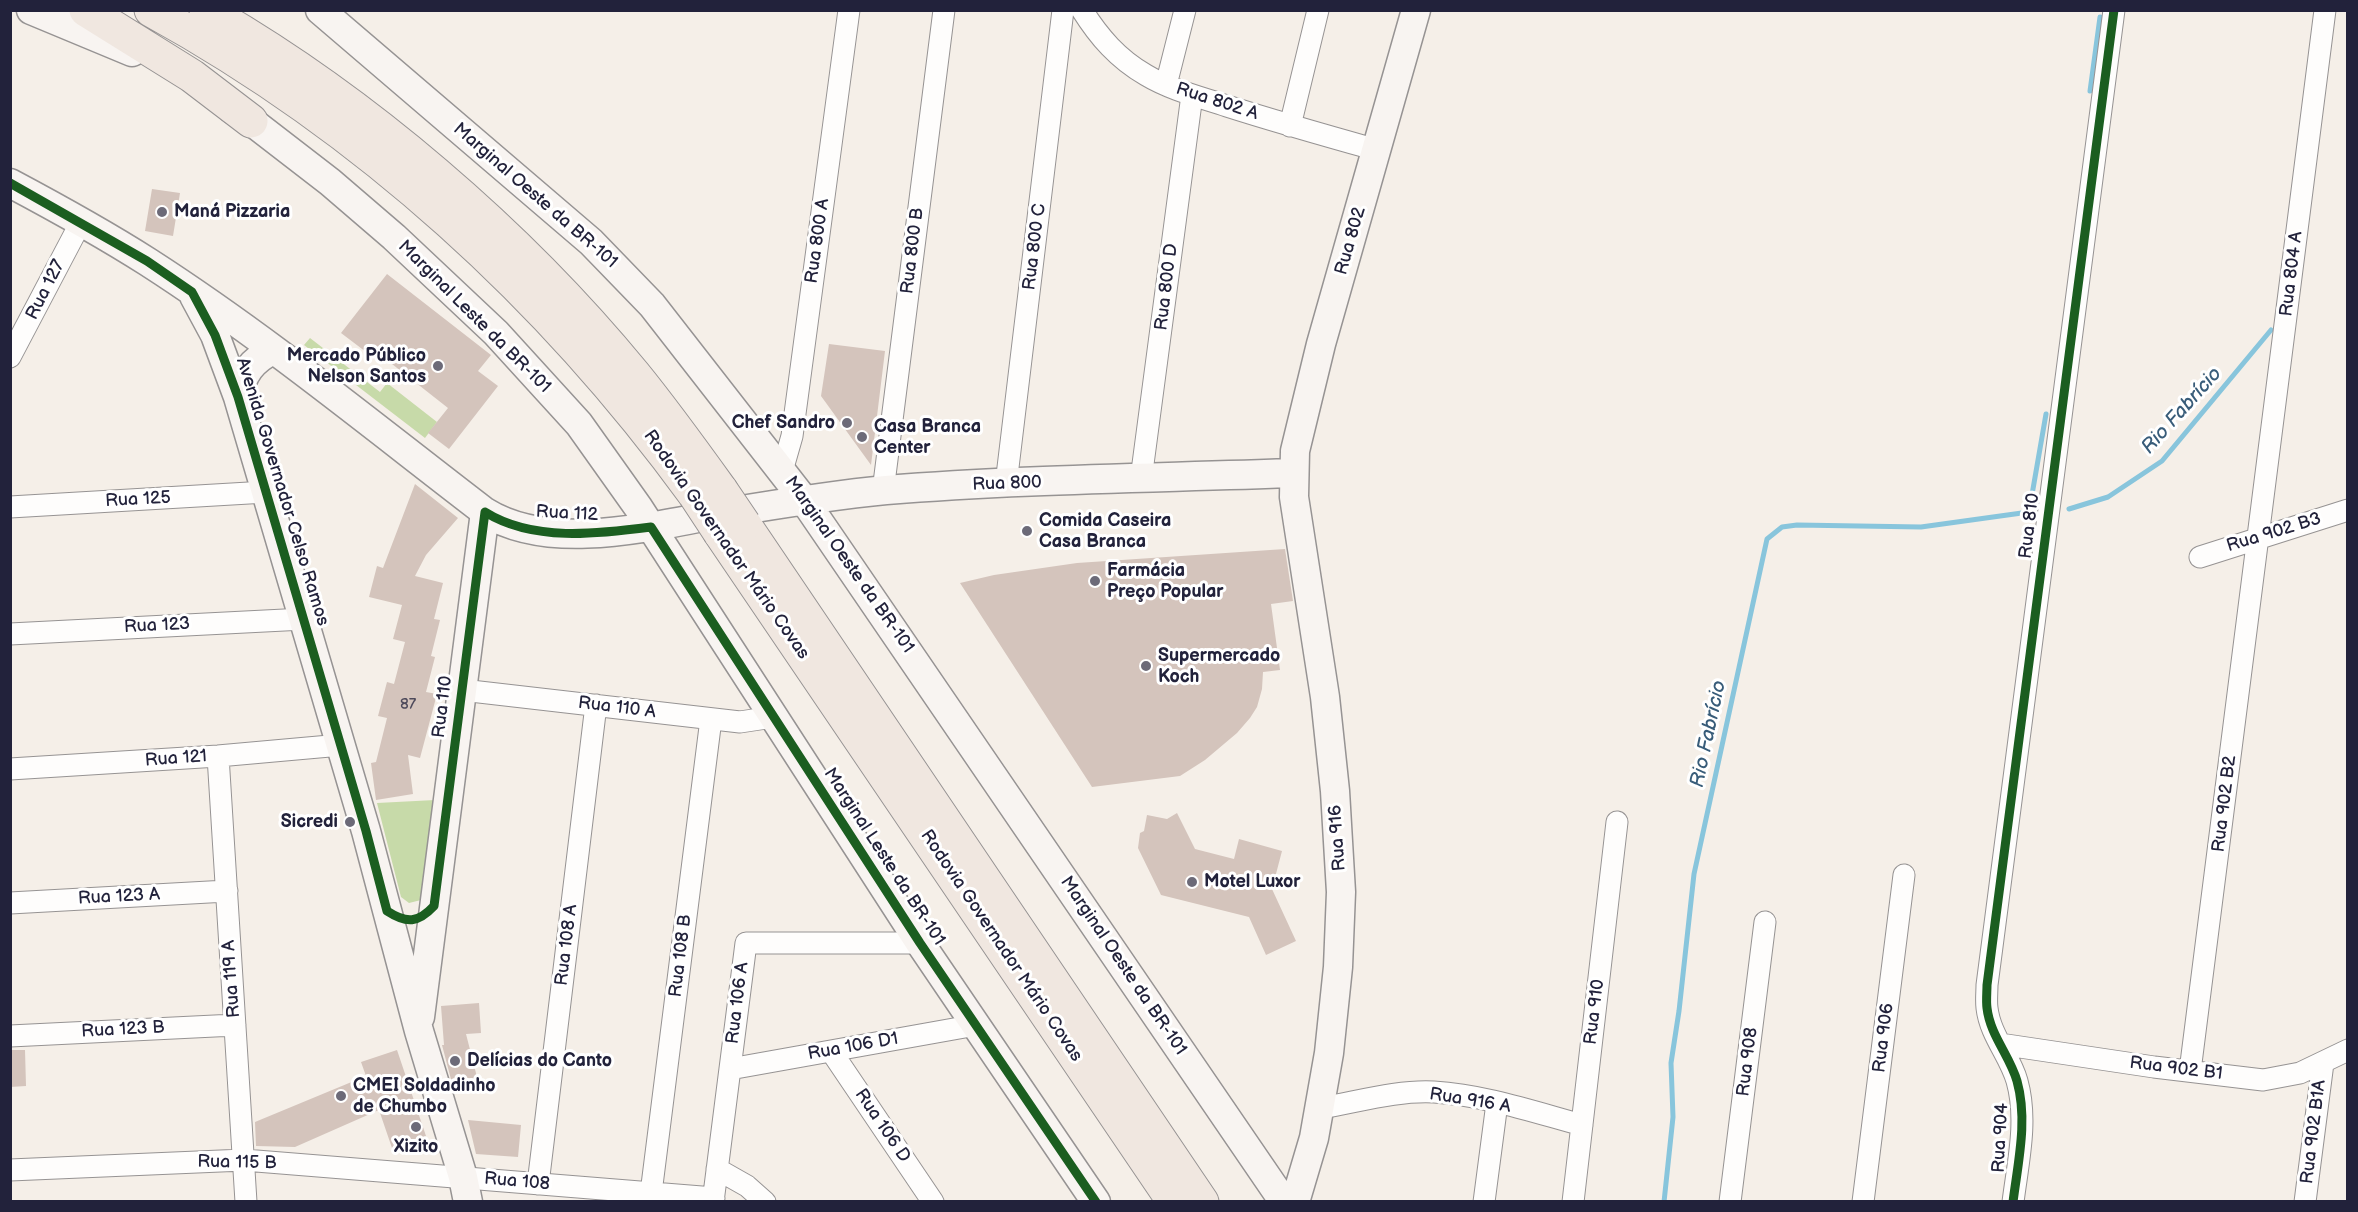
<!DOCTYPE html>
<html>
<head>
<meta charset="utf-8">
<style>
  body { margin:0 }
  #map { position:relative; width:2358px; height:1212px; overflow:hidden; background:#f5efe8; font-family:"Balsamiq Sans",sans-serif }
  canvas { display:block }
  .frame { position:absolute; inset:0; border:12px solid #22223b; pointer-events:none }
</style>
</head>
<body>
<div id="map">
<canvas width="2358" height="1212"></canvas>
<div class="frame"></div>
</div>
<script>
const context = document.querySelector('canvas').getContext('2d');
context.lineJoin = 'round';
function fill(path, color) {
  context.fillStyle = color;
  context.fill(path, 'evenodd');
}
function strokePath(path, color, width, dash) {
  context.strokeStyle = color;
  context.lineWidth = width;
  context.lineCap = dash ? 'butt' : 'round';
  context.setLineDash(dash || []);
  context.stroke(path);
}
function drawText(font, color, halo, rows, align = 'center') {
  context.font = font + ' "Balsamiq Sans",sans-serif';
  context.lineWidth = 6;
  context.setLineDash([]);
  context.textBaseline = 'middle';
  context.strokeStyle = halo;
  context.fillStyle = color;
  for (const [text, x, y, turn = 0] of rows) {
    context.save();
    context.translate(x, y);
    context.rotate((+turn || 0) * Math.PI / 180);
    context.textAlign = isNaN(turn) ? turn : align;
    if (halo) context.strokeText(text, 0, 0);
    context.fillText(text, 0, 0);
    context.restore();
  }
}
fill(new Path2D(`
  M 310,338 L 380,392 L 387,383 L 437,422 L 425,438 L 304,345 Z
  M 435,800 L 421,900 L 409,903 L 401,897 L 377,803 Z`), '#c7daa9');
strokePath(new Path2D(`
  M 2090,91 L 2100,17
  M 2069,509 L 2108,497 L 2162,461 L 2271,330
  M 1664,1202 L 1673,1117 L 1671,1063 L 1679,1011 L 1694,874 L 1767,539 L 1782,527 L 1797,525 L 1921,527 L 2029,512 L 2046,414`), '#88c5dc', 5);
fill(new Path2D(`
  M 152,189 L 180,193 L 173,236 L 145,231 Z
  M 387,274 L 491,355 L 478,371 L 498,386 L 449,449 L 428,433 L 448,408 L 378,353 L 374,358 L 341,333 Z
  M 829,344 L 885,351 L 871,465 L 821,396 Z
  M 415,484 L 458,518 L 426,555 L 415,576 L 443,583 L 434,619 L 440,620 L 431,656 L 435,657 L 426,692 L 437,694 L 420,758 L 408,755 L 413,794 L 376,800 L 371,763 L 376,762 L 387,718 L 378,716 L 387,682 L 394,684 L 405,642 L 393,639 L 402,605 L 369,597 L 377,566 L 383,568 Z
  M 1285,549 L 1293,601 L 1271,604 L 1280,670 L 1263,672 L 1262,689 L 1257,707 L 1250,718 L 1237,733 L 1205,760 L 1180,776 L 1092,787 L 960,583 L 994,575 L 1077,563 Z
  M 1177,813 L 1195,849 L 1234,859 L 1239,839 L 1282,851 L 1272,889 L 1296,941 L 1266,955 L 1249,917 L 1161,895 L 1138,848 L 1140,833 L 1144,831 L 1147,815 L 1167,819 Z
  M 479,1003 L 481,1033 L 466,1034 L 478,1081 L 453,1087 L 442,1045 L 444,1045 L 441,1006 Z
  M 10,1050 L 25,1050 L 26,1086 L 10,1087 Z
  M 397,1050 L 426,1136 L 392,1148 L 379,1110 L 295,1147 L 256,1146 L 255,1122 L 366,1076 L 361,1062 Z
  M 468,1120 L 521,1125 L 518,1157 L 476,1154 Z`), '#d4c4bc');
const minor = new Path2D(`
  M 1082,10 C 1099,37 1118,59 1146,75 C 1171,90 1200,97 1227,106 C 1277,122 1327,136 1377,150
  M 1166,85 L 1185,10
  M 1290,126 L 1318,10
  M 10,357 L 81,222
  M 782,471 L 792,436 L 849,10
  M 1141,479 L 1192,95
  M 1006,484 L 1063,10
  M 883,491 L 944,10
  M 10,507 L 266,492
  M 2200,557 L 2348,510
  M 10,634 L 304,619
  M 462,690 L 740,722 L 773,717
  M 218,756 L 246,1202
  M 10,769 L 218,756 L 341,745
  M 10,903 L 227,891
  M 10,1036 L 235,1025
  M 2000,1044 L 2154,1067 L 2263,1080 L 2300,1073 L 2348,1050
  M 831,1051 L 933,1202
  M 730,1069 L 976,1025
  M 2190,1071 L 2325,10
  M 1321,1108 C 1357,1102 1397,1090 1434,1092 C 1484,1095 1534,1112 1582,1125
  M 717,1169 L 747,1186 L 765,1202
  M 10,1170 L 244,1160 L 714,1198
  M 538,1184 L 596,705
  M 651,1193 L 711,719
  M 713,1202 L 746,943 L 920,943
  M 1484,1202 L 1497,1103
  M 1573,1202 L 1617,822
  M 1730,1202 L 1765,922
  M 1863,1202 L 1904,875
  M 2013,1202 C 2018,1162 2028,1120 2017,1081 C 2010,1056 1990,1035 1987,1008 C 1986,1001 1987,992 1987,985 L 2114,10
  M 2305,1202 L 2323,1063`);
const secondary = new Path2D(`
  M 31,10 L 132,52
  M 320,10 L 591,242 L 652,305 L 804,500 L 1284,1202
  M 232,109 L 251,121 L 330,182 L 394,237 L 496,333 L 579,424 L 638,507 L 920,943 L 1096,1202
  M 10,183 C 57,208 104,234 148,262 C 266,338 374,427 485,512 C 551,553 652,526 724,513 C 778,504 832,495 886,490 C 1021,479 1158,478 1293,473
  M 194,296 L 215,335 L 238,397 L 366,831 L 419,1031 L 463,1177 L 468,1202
  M 238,397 C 242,374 252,360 273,350
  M 420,1017 L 485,512
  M 1295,1202 L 1314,1138 L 1329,1053 L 1338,967 L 1341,892 L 1335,791 L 1325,697 L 1294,497 L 1295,451 L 1321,344 L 1416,10`);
const motorway = new Path2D(`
  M 86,10 L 192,76 L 251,121
  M 151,10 C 367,129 550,296 695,495
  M 206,10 C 363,100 519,234 634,374 C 665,412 693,451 721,490
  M 744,524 L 1202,1202
  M 720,533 L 1174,1202`);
strokePath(minor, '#969393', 23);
strokePath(secondary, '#969393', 31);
strokePath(motorway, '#969393', 35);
strokePath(minor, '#fefdfc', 21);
strokePath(secondary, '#f8f4f1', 28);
strokePath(motorway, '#f0e7e0', 33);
const motorwayBridge = new Path2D(`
  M 721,490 L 744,524
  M 695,495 L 720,533`);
strokePath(motorwayBridge, '#969393', 35, []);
strokePath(motorwayBridge, '#f0e7e0', 33);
strokePath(new Path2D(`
  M 10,183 L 147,261 L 192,292 L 215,335 L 238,397 L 366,831 L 387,911 C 407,924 418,923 434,906 L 485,512 C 533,542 597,534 651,527 L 920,943 L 1096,1202
  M 2013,1202 C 2018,1162 2028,1120 2017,1081 C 2010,1056 1990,1035 1987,1008 C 1986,1001 1987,992 1987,985 L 2114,10`), '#1b5e20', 9);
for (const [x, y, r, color] of [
  [162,212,6,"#6c6a78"],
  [438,366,6,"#6c6a78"],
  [847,423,6,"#6c6a78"],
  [862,437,6,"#6c6a78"],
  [1027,531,6,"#6c6a78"],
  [1095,581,6,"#6c6a78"],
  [1146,666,6,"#6c6a78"],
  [350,822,6,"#6c6a78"],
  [1192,882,6,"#6c6a78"],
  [455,1061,6,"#6c6a78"],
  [341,1096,6,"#6c6a78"],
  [416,1127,6,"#6c6a78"]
]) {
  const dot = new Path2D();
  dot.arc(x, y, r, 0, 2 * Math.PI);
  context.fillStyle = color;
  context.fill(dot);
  strokePath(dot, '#fff', 2);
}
drawText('15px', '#4e4a5b', null, [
  ["87",408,705]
]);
drawText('18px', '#22223b', '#fff', [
  ["Rua 802 A",1217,102,18],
  ["Marginal Oeste da BR-101",535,196,41],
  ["Rua 800 A",818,241,-82],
  ["Rua 802",1351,241,-74],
  ["Rua 800 C",1035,247,-83],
  ["Rua 800 B",913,251,-83],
  ["Rua 804 A",2292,274,-83],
  ["Rua 800 D",1167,287,-83],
  ["Rua 127",46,290,-63],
  ["Marginal Leste da BR-101",474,317,45],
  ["Rua 800",1007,484,-2],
  ["Avenida Governador Celso Ramos",282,492,73],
  ["Rua 125",138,500,-3],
  ["Rua 112",567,514,3],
  ["Rua 810",2030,526,-83],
  ["Rua 902 B3",2274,533,-17],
  ["Rodovia Governador Mário Covas",726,545,55],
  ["Marginal Oeste da BR-101",849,565,55],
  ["Rua 123",157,626,-3],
  ["Rua 110",443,707,-83],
  ["Rua 110 A",617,708,7],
  ["Rua 121",176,759,-4],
  ["Rua 902 B2",2225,804,-83],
  ["Rua 916",1338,838,-94],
  ["Marginal Leste da BR-101",884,857,57],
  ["Rua 123 A",119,897,-3],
  ["Rua 108 A",567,945,-83],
  ["Rodovia Governador Mário Covas",1001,946,56],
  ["Rua 108 B",681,956,-83],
  ["Marginal Oeste da BR-101",1123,966,56],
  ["Rua 119 A",232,979,-94],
  ["Rua 106 A",738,1003,-83],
  ["Rua 910",1595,1012,-83],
  ["Rua 123 B",123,1030,-3],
  ["Rua 906",1884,1038,-83],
  ["Rua 106 D1",853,1047,-10],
  ["Rua 908",1748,1062,-83],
  ["Rua 902 B1",2176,1069,7],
  ["Rua 916 A",1470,1101,9],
  ["Rua 106 D",882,1126,56],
  ["Rua 902 B1A",2314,1132,-83],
  ["Rua 904",2001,1138,-87],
  ["Rua 115 B",237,1163,1],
  ["Rua 108",517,1182,5]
]);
drawText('bold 18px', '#22223b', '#fff', [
  ["Maná Pizzaria",174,212],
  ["Mercado Público",426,356,"right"],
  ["Nelson Santos",426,377,"right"],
  ["Chef Sandro",835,423,"right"],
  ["Casa Branca",874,427],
  ["Center",874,448],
  ["Comida Caseira",1039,521],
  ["Casa Branca",1039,542],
  ["Farmácia",1107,571],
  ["Preço Popular",1107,592],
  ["Supermercado",1158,656],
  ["Koch",1158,677],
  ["Sicredi",338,822,"right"],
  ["Motel Luxor",1204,882],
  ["Delícias do Canto",467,1061],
  ["CMEI Soldadinho",353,1086],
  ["de Chumbo",353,1107],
  ["Xizito",416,1147,"center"]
], 'left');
drawText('italic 20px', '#385c79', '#fff', [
  ["Rio Fabrício",2182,411,-48],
  ["Rio Fabrício",1709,734,-78]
]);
</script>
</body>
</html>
